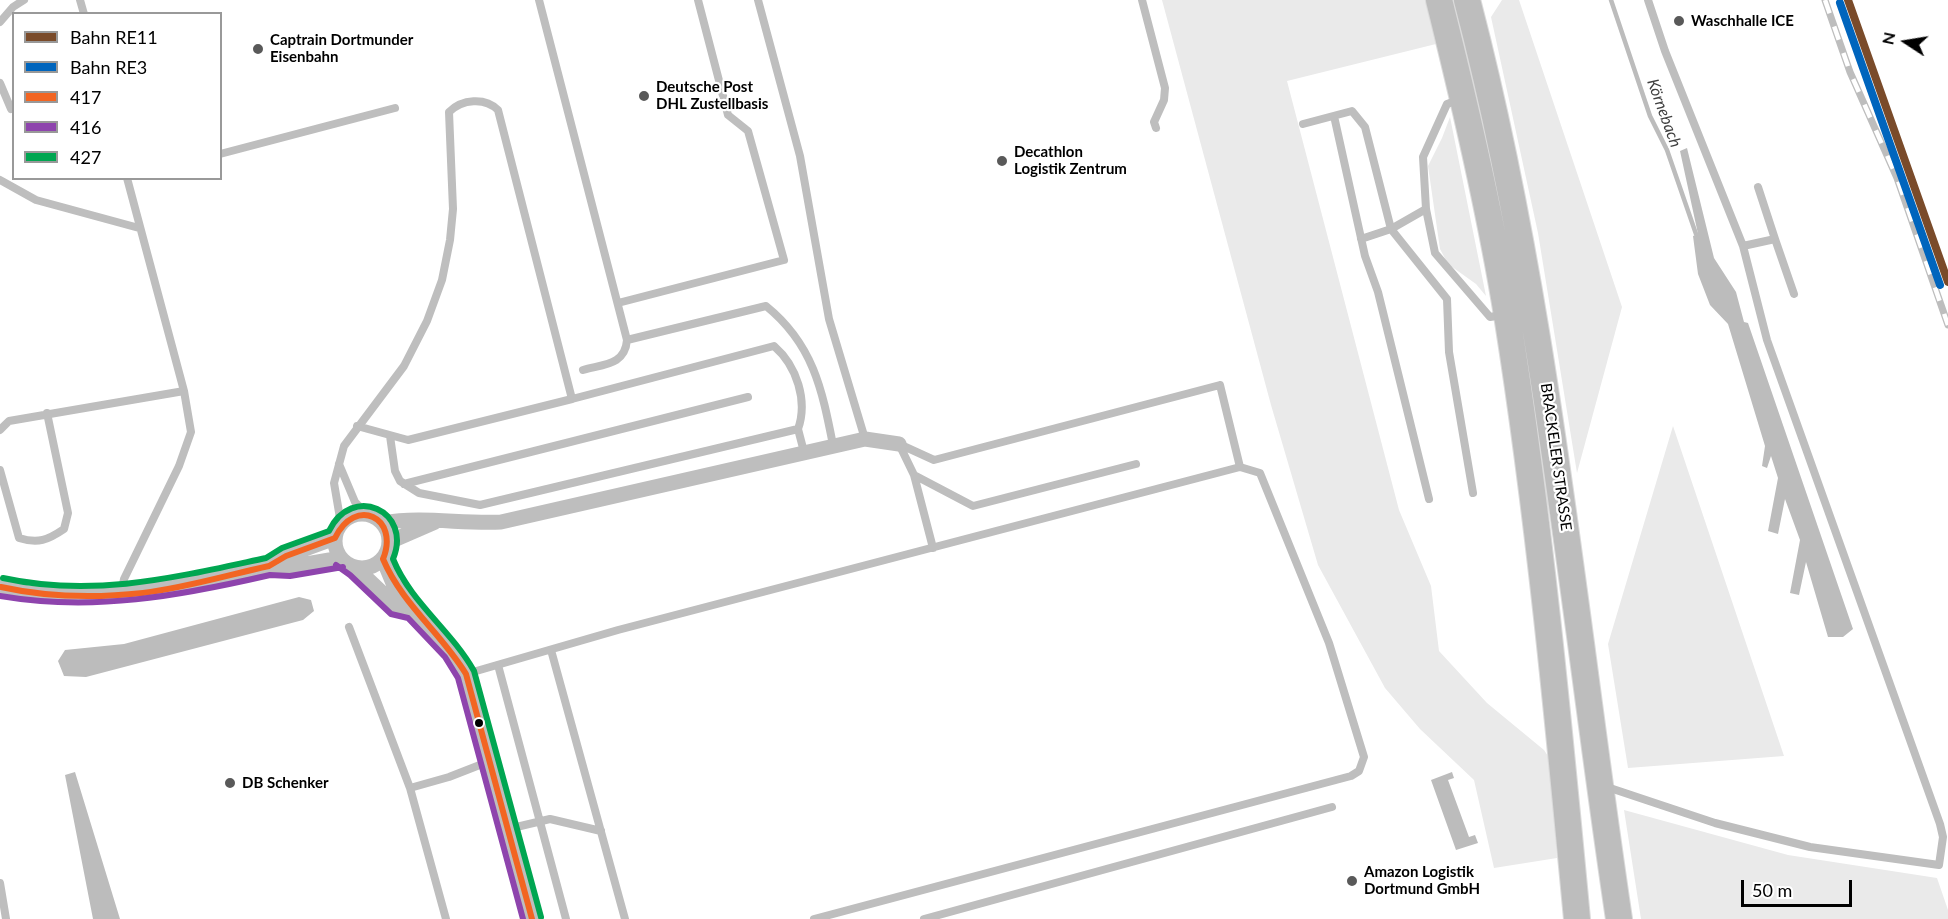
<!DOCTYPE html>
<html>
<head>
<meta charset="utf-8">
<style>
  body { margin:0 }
  #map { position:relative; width:1948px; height:919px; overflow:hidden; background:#fff; font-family:Lato,sans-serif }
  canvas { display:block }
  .legend { position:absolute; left:12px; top:12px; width:210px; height:168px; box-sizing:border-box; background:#fff; border:2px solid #999; margin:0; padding:8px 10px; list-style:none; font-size:18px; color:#000 }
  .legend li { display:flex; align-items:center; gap:12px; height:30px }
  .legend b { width:30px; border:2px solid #999 }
  .north { position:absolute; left:1876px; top:12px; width:60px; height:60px; -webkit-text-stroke:4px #fff; paint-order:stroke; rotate:282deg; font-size:16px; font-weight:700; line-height:24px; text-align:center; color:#000 }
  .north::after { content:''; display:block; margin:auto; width:21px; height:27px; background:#000; clip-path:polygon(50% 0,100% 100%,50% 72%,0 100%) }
  .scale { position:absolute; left:1741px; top:880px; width:111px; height:27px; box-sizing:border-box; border:3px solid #000; border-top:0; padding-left:8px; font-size:18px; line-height:21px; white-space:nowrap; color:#000; -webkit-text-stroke:4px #fff; paint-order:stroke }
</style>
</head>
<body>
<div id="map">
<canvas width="1948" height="919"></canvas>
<ul class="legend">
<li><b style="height:8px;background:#7a4b2a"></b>Bahn RE11</li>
<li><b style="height:8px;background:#0065bd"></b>Bahn RE3</li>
<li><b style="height:8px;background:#f26522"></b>417</li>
<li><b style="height:8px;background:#8e44ad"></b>416</li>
<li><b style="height:8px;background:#00a651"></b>427</li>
</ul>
<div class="north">N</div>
<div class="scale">50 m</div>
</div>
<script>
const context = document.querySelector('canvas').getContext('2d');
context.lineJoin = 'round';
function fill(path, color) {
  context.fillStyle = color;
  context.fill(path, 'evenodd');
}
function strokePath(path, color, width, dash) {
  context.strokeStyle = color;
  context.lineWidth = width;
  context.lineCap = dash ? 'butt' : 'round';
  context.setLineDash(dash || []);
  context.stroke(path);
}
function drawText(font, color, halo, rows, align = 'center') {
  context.font = font + ' Lato,sans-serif';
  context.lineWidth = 4.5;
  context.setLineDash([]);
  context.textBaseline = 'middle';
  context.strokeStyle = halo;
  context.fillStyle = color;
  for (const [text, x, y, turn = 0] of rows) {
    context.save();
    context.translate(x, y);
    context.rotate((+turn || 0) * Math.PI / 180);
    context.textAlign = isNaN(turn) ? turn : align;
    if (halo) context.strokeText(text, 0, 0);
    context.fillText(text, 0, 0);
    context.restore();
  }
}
fill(new Path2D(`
  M 1162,0 L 1428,0 L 1440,43 L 1287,81 L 1399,510 L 1431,586 L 1439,651 L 1487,703 L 1544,750 L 1550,759 L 1557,858 L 1494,868 L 1474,780 L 1420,729 L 1385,688 L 1318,565 L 1271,405 Z
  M 1502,0 L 1519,0 L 1622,307 L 1577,473 L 1538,233 L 1491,17 Z
  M 1450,117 L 1486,296 L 1476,284 L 1448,264 L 1440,249 L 1428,166 L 1442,138 Z
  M 1673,426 L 1784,756 L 1628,768 L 1608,644 Z
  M 1624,810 L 1788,855 L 1937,878 L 1948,910 L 1948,919 L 1641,919 Z`), '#eaeaea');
fill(new Path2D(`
  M 1687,148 L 1714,258 L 1736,292 L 1744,322 L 1748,323 L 1853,629 L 1843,637 L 1828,637 L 1806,562 L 1799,595 L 1790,593 L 1800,540 L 1785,499 L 1778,534 L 1768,531 L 1778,478 L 1771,456 L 1767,468 L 1762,466 L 1765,446 L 1728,324 L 1710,305 L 1698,274 L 1693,236 L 1698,234 L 1680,151 Z
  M 299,597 L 311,600 L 314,611 L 303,620 L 86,677 L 64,676 L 58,661 L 65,650 L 124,644 Z
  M 75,772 L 120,919 L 93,919 L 65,775 Z
  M 1452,772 L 1454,778 L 1448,780 L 1469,837 L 1475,835 L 1478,843 L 1456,850 L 1431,780 Z`), '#bcbcbc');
strokePath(new Path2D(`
  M 1611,0 L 1650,116 L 1667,150 L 1696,234`), '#bcbcbc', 4.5);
const trunk = new Path2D(`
  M 1439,0 C 1465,104 1490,210 1507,315 C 1539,516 1558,717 1577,919
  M 1467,0 C 1546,301 1573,612 1619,919`);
strokePath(trunk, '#dbdbdb', 28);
strokePath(new Path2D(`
  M 80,0 L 84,14
  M 539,0 L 627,340 C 625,365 604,364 583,370
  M 758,0 L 800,156 L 829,319 L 865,439
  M 1142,0 L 1165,88 L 1164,100 L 1154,122 L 1156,128
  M 0,22 L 13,7 L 24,0
  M 0,83 L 11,109
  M 1458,100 L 1447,104 L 1423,157 L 1426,209 L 1435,253 L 1490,317 L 1502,315
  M 1334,116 L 1365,256 L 1378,292 L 1429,499
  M 1303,124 L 1352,111 L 1365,127 L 1391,229 L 1426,209
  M 220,154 L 395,108
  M 0,180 L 36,200 L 139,228
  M 1758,187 L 1775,239
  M 1361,239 L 1391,229 L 1447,299 L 1449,352 L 1473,493
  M 1743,246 L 1775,239 L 1794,294
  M 618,303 L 784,260 L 748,131 L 728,115 L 698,0
  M 627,340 L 766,306 C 813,344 822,389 833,445
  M 798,429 L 804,452
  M 0,430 L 9,421 L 184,391
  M 390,436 L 395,471 L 400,481 L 419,493 L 480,505 L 798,429 C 808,401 797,366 774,346 L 572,399
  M 899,444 L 914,475 L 973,506 L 1136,464
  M 339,464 L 355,502 L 367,514
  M 0,470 L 19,538 C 38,544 48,540 64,529 L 68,513 L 47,413
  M 914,475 L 933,548
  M 404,484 L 748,397
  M 341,524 L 334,483 L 344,446 L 404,366 L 427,321 L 442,280 L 450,240 L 453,209 L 449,112 C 462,99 485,97 498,110 L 572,399 L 408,440 L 357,426
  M 121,594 L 124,579 L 179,466 L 191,432 L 184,391 L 127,178
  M 349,627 L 410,788 L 446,919
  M 551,650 L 625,919
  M 498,665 L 566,919
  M 466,674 L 618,630 L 1240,467
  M 1604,786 L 1715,823 L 1810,847 L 1939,865 L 1943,837 L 1940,824 L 1767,340 L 1743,246 L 1665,51 L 1648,0
  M 410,788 L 449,777 L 490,761
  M 508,829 L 550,819 L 601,831
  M 0,883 L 6,919
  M 814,919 L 1351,776 L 1359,771 L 1364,757 L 1329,643 L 1260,473 L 1240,467 L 1220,385 L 934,460 L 899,444
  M 924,919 L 1332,807`), '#bebebe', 8);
strokePath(new Path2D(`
  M335 541a27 27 0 1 1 54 0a27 27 0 1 1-54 0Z
  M 383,523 C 422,516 461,524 501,522 L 865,439 L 899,444
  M 389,542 L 435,522
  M 383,559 L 393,583 L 405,596 L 413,610 L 452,651 L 466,674 L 532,919
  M 269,566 L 286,556 L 335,538
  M 356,568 L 397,607 L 413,610
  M 0,586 L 28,593 L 121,594 L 185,585 L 269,566 L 289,567 L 341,558`), '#bebebe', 15);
strokePath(trunk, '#bdbdbd', 26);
const rail = new Path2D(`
  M 1825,0 L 1850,72 L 1897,178 L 1948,325`);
strokePath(rail, '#bdbdbd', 7);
strokePath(rail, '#fff', 4.5, [14]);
strokePath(new Path2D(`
  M 1,587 C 46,597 97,598 143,593 C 185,588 228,575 269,566 L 286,556 L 335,538 C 355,496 400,517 383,559 C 402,604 441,633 466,674 L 532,919`), '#f26522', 6);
strokePath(new Path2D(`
  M 336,565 L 350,575 L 391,614 L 408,618 L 445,657 L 458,678 L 523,919
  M 0,596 C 93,612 179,596 270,575 L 290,576 L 343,567`), '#8e44ad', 6);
strokePath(new Path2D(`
  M 3,578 C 94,598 177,577 266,558 L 282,548 L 329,531 C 352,483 413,511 393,559 C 411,603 451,630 474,671 L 541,917`), '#00a651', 6);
strokePath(new Path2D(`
  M 1848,0 L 1948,282`), '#7a4b2a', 8);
strokePath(new Path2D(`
  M 1840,3 L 1940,285`), '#0065bd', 8);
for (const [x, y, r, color] of [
  [1679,21,6,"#595959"],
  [258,49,6,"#595959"],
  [644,96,6,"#595959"],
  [1002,161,6,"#595959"],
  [479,723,5,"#000"],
  [230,783,6,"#595959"],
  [1352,881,6,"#595959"]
]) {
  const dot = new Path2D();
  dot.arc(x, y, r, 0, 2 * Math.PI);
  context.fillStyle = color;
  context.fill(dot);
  strokePath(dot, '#fff', 2);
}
drawText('bold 15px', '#000', '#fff', [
  ["Waschhalle ICE",1691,21],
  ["Captrain Dortmunder",270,40],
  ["Eisenbahn",270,57],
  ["Deutsche Post",656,87],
  ["DHL Zustellbasis",656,104],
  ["Decathlon",1014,152],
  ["Logistik Zentrum",1014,169],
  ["DB Schenker",242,783],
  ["Amazon Logistik",1364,872],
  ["Dortmund GmbH",1364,889]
], 'left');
drawText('15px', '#000', '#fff', [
  ["BRACKELER STRASSE",1556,457,82]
]);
drawText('italic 16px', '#404040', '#fff', [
  ["Körnebach",1664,113,70]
]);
</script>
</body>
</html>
